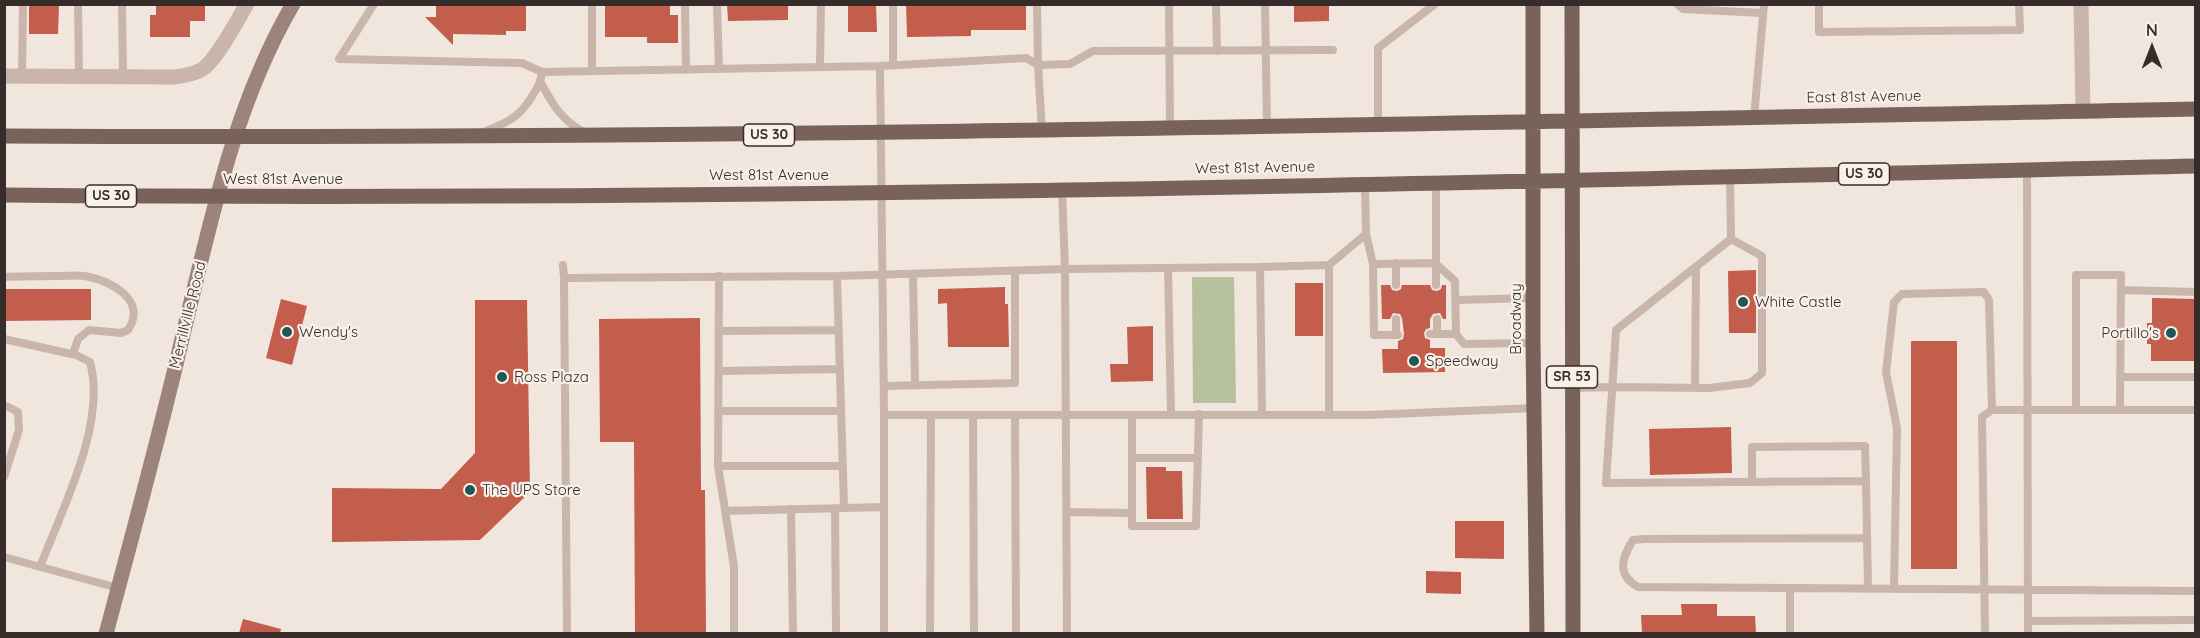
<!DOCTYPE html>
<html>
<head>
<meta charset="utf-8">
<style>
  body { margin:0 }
  #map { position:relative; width:2200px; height:638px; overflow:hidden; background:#f1e6dd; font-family:Quicksand,sans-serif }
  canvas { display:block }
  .frame { position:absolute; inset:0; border:6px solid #362c29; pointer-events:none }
  .north { position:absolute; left:2122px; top:18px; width:60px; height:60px; -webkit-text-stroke:4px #f9f1e9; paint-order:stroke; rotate:0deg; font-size:16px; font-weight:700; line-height:24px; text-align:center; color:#362c29 }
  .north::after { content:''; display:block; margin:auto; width:21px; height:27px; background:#362c29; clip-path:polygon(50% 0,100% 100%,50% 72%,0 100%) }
</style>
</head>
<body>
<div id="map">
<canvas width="2200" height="638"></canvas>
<div class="frame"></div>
<div class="north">N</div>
</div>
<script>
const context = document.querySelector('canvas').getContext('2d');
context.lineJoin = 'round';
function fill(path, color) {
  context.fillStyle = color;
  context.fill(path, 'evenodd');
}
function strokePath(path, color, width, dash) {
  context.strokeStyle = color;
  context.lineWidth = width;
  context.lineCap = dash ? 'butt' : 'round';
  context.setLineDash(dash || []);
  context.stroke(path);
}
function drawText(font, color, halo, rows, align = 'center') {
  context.font = font + ' Quicksand,sans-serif';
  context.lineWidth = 4.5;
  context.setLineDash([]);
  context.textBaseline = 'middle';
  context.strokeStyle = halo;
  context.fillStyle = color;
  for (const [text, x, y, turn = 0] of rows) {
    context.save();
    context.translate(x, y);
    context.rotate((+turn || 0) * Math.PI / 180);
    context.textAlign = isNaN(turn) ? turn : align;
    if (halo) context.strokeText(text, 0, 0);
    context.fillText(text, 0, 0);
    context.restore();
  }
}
fill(new Path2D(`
  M 1192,277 L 1234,277 L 1236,403 L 1193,403 Z`), '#b7c09d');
fill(new Path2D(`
  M 29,4 L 59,4 L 58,34 L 29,34 Z
  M 156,4 L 205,4 L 205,21 L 190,21 L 190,37 L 150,37 L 150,15 L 156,15 Z
  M 436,4 L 526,4 L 526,31 L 506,31 L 506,35 L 453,34 L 453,45 L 425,17 L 436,17 Z
  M 605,4 L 670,4 L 670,15 L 678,15 L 678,43 L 647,43 L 647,37 L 605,37 Z
  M 727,4 L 788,4 L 788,20 L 728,21 Z
  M 848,4 L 876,4 L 877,32 L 848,32 Z
  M 906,4 L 1026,4 L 1026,30 L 971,30 L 971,36 L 907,37 Z
  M 1294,4 L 1329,4 L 1329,21 L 1294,22 Z
  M 1756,270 L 1756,333 L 1729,333 L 1728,271 Z
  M 1295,283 L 1323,283 L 1323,336 L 1295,336 Z
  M 1381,285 L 1390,285 L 1392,290 L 1397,291 L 1401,289 L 1402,285 L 1430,285 L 1432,290 L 1437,291 L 1441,289 L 1442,285 L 1446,285 L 1446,319 L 1443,319 L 1440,313 L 1433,314 L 1430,319 L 1430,328 L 1426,329 L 1424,333 L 1425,338 L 1430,340 L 1430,348 L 1445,348 L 1445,372 L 1383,373 L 1382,349 L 1398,349 L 1398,341 L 1403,339 L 1404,334 L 1402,318 L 1400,314 L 1393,313 L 1390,319 L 1382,319 Z
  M 1005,287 L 1005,304 L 1008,304 L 1009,347 L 948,347 L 947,303 L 938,304 L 938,289 Z
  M 4,289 L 91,289 L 91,320 L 4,321 Z
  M 2152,298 L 2196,299 L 2196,361 L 2151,361 L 2151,344 L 2147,344 L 2147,323 L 2152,323 Z
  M 281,299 L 307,306 L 292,365 L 266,358 Z
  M 475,300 L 527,300 L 530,492 L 480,540 L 332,542 L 332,488 L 441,489 L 475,453 Z
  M 700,318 L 701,490 L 705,490 L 706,633 L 635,633 L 634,442 L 600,442 L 599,319 Z
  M 1153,326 L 1153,381 L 1111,382 L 1110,364 L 1128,364 L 1127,327 Z
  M 1911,341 L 1957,341 L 1957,569 L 1911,569 Z
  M 1731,427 L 1732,473 L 1650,475 L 1649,429 Z
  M 1146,467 L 1166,467 L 1166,471 L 1182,471 L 1183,519 L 1147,519 Z
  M 1455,521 L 1504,521 L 1504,559 L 1455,558 Z
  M 1426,571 L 1461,572 L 1461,594 L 1426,593 Z
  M 1681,604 L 1717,604 L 1717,616 L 1755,616 L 1756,633 L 1642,633 L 1641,615 L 1682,615 Z
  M 243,619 L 281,629 L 280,633 L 239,633 Z`), '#c25e4b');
strokePath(new Path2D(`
  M 78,4 L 79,76
  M 122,4 L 123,77
  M 374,4 L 339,59 L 522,63 L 542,72 L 880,66 L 1026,58 L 1038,65
  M 685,4 L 686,70
  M 717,4 L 719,69
  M 893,4 L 893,65
  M 1037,4 L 1038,65
  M 1169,4 L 1170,128
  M 1216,4 L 1217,51
  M 1265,4 L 1267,126
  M 1677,4 L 1683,9 L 1763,13
  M 1819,4 L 1819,32 L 2020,30 L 2019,4
  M 820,66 L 821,4
  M 880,66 L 884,415 L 1367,415 L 1535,408
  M 592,71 L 592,4
  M 22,76 L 23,4
  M 541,83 C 554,107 561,119 585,133
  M 1754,118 L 1764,4
  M 1378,124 L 1378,48 L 1435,4
  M 1042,131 L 1038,65 L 1070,64 L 1093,51 L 1333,50
  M 484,132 C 505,123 518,119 531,98 C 537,88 541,83 542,72
  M 2027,170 L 2028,634
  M 1730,177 L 1731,239 L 1616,330 L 1606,483 L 1866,481 L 1868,589
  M 1436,183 L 1436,285
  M 1365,184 L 1366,234
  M 1062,190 L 1065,269 L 1067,634
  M 1396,263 L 1396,285
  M 1373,264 L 1374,335 L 1398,335
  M 563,265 L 564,278 L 837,276 L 1065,269 L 1260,267
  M 1329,265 L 1329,414
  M 1168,268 L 1171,414
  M 913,274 L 915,385
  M 719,276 L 718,466 L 734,567 L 734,634
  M 837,276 L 844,508
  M 4,277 C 23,276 42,276 61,276 C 69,276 77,275 85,276 C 111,281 148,300 128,330 L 121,333 L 89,330 L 78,339 L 73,354
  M 564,278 L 567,634
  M 2121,290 L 2196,292
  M 1455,300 L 1534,298
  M 1396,319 L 1396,335
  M 1437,319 L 1437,334
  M 719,331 L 839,330
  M 1430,334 L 1456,334
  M 4,339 L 76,355 L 90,362 C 107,424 62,509 40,567
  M 719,371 L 840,369
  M 2120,377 L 2196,377
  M 884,386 L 1015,383 L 1015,271
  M 1572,388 L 1613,387 L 1709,388 L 1750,383 L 1762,373 L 1762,256 L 1731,239
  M 1695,388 L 1696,267
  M 4,405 L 18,412 L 19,430 L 4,477
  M 2076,410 L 2076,275 L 2121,275 L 2120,410
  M 718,411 L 841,411
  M 1262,414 L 1260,267 L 1329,265 L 1366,234 L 1373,264 L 1435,263 L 1455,281 L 1456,334 L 1464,344 L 1533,343
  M 973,415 L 974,634
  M 1015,415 L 1016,634
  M 1132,415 L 1132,526 L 1196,526 L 1199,414
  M 1132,458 L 1196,458
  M 718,466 L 843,466
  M 1752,482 L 1752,447 L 1865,446 L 1866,481
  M 835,508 L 836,634
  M 791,509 L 793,634
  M 725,511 L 884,507
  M 1067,512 L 1132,513
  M 4,557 L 118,588
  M 1790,588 L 1638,587 C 1617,575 1621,559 1633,540 L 1645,539 L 1867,538
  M 1894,589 L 1897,428 L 1886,372 L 1894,302 L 1902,294 L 1984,292 L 1989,300 L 1992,410
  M 2028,621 L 2196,620
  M 884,634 L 884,415
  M 930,634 L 931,415
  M 1790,634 L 1790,588 L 2196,591
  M 1985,634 L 1982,417 L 1992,410 L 2196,410`), '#c9b5a9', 8);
strokePath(new Path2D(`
  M 2081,4 L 2083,111
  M 4,76 L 173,77 C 182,76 192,75 201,70 C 216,62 237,20 247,4`), '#c9b5a9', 15);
strokePath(new Path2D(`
  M 106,634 C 132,536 159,438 182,339 C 210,225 233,107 293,4`), '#9d847a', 15);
strokePath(new Path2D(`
  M 1533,4 L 1533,343 L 1537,634
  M 1572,4 L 1573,634
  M 4,136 C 735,140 1465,123 2196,109
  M 4,195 C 735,202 1465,183 2196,166`), '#78625a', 15);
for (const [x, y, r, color] of [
  [1743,302,6,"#205756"],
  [287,332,6,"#205756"],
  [2171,333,6,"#205756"],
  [1414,361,6,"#205756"],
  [502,377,6,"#205756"],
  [470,490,6,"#205756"]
]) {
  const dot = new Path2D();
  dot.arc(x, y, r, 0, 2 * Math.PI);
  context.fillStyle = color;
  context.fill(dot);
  strokePath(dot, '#f9f1e9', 2);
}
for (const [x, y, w] of [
  [769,135,51],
  [1864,174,51],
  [111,196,51],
  [1572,377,51]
]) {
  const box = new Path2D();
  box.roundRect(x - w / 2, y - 11, w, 22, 4.5);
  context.fillStyle = '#f9f1e9';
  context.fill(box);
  strokePath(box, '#362c29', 1.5);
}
drawText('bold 14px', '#362c29', null, [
  ["US 30",769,135],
  ["US 30",1864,174],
  ["US 30",111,196],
  ["SR 53",1572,377]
]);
drawText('15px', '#362c29', '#f9f1e9', [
  ["East 81st Avenue",1864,97,-1],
  ["West 81st Avenue",1255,168,-1],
  ["West 81st Avenue",769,175],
  ["West 81st Avenue",283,179],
  ["Merrillville Road",188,315,-76],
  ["Broadway",1516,319,-90]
]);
drawText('15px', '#362c29', '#f9f1e9', [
  ["White Castle",1755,302],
  ["Wendy's",299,332],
  ["Portillo's",2159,333,"right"],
  ["Speedway",1426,361],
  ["Ross Plaza",514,377],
  ["The UPS Store",482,490]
], 'left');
</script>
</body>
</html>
